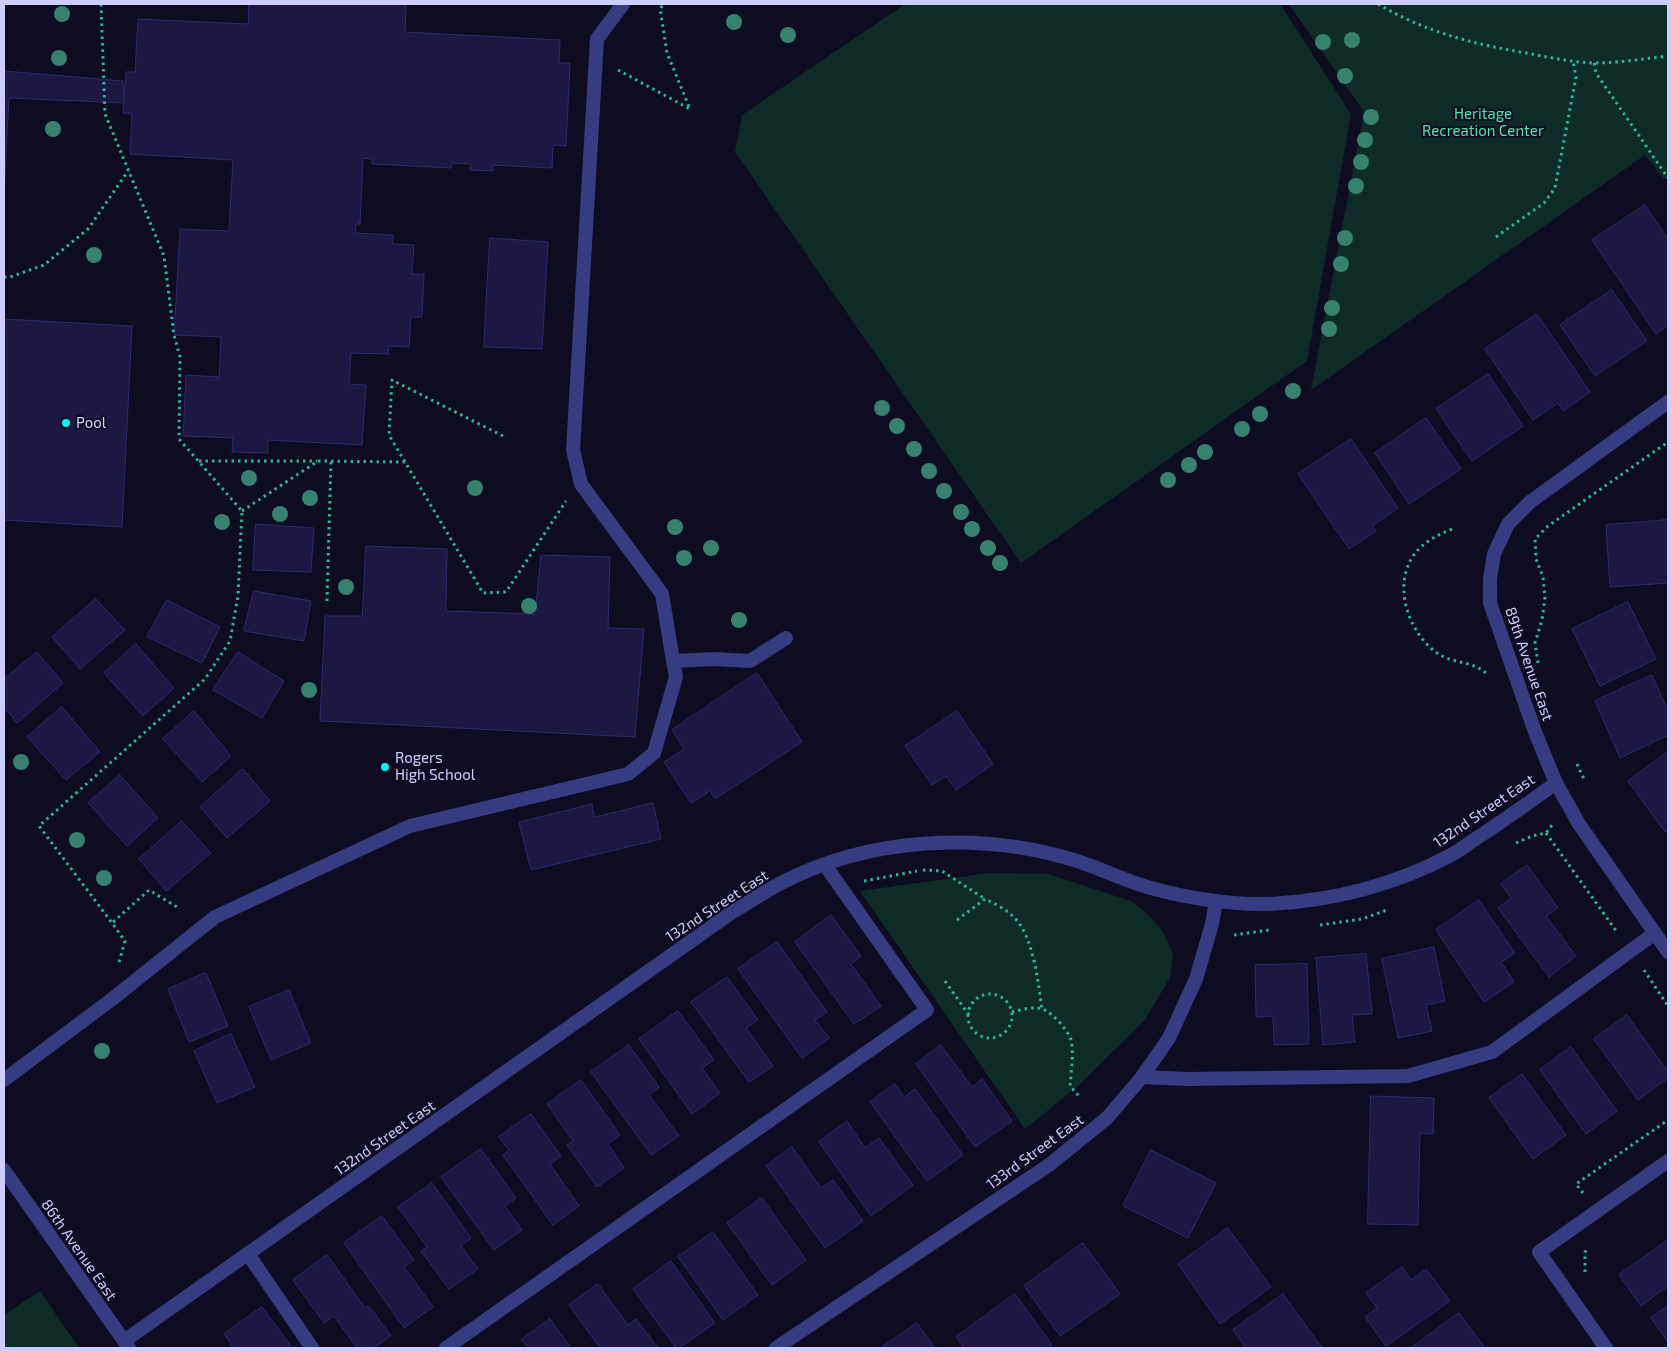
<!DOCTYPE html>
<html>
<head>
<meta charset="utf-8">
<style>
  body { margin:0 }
  #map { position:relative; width:1672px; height:1352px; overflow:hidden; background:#0e0c21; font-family:"Exo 2",sans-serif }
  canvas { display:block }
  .frame { position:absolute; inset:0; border:5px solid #cdcdff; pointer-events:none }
</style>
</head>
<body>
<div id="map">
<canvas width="1672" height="1352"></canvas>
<div class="frame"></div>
</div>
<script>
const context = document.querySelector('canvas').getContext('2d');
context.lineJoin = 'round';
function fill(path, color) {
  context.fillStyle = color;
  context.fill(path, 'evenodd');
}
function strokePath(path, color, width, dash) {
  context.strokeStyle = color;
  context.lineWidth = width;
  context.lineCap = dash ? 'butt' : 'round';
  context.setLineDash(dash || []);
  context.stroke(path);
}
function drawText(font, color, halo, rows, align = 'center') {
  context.font = font + ' "Exo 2",sans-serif';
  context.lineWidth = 4;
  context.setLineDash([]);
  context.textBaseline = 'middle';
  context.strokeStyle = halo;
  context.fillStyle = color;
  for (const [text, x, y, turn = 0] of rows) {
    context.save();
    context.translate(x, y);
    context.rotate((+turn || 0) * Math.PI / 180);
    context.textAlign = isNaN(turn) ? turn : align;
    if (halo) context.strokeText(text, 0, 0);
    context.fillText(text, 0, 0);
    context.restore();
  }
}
fill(new Path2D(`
  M 905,4 L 1280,4 L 1351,114 L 1307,361 L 1021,563 L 735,152 L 742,115 Z
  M 1289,4 L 1668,4 L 1668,177 L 1664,179 L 1645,155 L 1311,390 L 1364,112 Z
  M 989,873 L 1048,874 L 1131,901 L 1150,916 L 1163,932 L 1173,954 L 1170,978 L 1144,1021 L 1078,1086 L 1025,1129 L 860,891 Z
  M 40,1291 L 79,1348 L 4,1348 L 4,1315 Z`), '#0f2b27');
const building = new Path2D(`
  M 249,4 L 406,4 L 405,32 L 560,40 L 559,63 L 570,63 L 566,146 L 553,145 L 552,168 L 493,165 L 493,171 L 470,170 L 470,164 L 452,163 L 451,168 L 372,164 L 372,159 L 363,158 L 360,224 L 356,224 L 355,233 L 393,235 L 393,244 L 414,245 L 412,274 L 424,274 L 422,317 L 411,317 L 409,347 L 389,346 L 388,354 L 351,353 L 349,384 L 366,385 L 362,445 L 268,440 L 268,453 L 232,452 L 233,438 L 183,436 L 186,375 L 219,377 L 221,337 L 174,335 L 180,229 L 229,231 L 233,160 L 130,154 L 132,114 L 123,113 L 126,72 L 135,72 L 138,19 L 248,24 Z
  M 4,71 L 123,81 L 124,103 L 9,98 L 4,193 Z
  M 1645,205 L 1668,239 L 1668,325 L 1656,334 L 1592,240 Z
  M 490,238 L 548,242 L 542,349 L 484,347 Z
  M 1612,290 L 1647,341 L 1595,376 L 1560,325 Z
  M 1537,314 L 1590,392 L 1563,411 L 1558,403 L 1533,420 L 1485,349 Z
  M 4,319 L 132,326 L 122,527 L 4,520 Z
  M 1488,374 L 1523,426 L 1472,461 L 1436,409 Z
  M 1426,418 L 1461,469 L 1409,504 L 1375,453 Z
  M 1351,439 L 1398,508 L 1372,526 L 1376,531 L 1349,549 L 1298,474 Z
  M 1668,520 L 1668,583 L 1610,587 L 1606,525 Z
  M 256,524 L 314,528 L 311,572 L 253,570 Z
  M 366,546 L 447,549 L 446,611 L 535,614 L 541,555 L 610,557 L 608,628 L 644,629 L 635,737 L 320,721 L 325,616 L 362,616 Z
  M 254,591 L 311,601 L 304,641 L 244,631 Z
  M 96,599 L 125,630 L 80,669 L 52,637 Z
  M 167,600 L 220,627 L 202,663 L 147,637 Z
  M 1628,602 L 1656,659 L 1600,686 L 1572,629 Z
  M 136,644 L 174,688 L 143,716 L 104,673 Z
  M 37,652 L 63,683 L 17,723 L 4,707 L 4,679 Z
  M 238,652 L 284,681 L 262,718 L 213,690 Z
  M 757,673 L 802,742 L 715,799 L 710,791 L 691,803 L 664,762 L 684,749 L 672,730 Z
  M 1652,675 L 1668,711 L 1668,735 L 1620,758 L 1595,701 Z
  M 62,707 L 100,752 L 66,780 L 27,737 Z
  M 194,711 L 231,756 L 202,782 L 163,739 Z
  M 957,711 L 993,764 L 956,790 L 946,776 L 932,785 L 905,746 Z
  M 1668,752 L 1668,829 L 1665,832 L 1628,781 Z
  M 243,769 L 270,801 L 227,838 L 200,807 Z
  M 120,775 L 158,818 L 127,846 L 88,803 Z
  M 653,803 L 661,839 L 531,870 L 519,822 L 592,804 L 594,817 Z
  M 182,821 L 211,853 L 166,891 L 139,859 Z
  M 1527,865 L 1558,908 L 1546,916 L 1576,956 L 1549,977 L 1498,908 L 1511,898 L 1501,884 Z
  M 1479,900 L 1515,953 L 1501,962 L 1514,982 L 1484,1002 L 1436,930 Z
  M 831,915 L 861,956 L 851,964 L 881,1006 L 854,1024 L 795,942 Z
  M 777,942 L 827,1012 L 815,1020 L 829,1038 L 802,1058 L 738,969 Z
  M 1434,947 L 1445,1001 L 1426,1005 L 1432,1031 L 1398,1038 L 1382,959 Z
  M 1366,954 L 1372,1014 L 1352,1015 L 1355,1042 L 1323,1045 L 1316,958 Z
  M 1307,964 L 1309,1044 L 1274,1045 L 1273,1016 L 1256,1017 L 1255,965 Z
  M 206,973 L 228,1026 L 189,1042 L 168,989 Z
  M 727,977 L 758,1020 L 746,1028 L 773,1066 L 749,1082 L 691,1002 Z
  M 289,990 L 311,1043 L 271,1060 L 249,1007 Z
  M 678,1011 L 714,1060 L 702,1068 L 720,1093 L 692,1114 L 639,1039 Z
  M 1627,1015 L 1668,1072 L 1668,1078 L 1638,1100 L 1594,1039 Z
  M 231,1034 L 255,1087 L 217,1103 L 194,1051 Z
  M 629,1045 L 659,1087 L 649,1095 L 679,1136 L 651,1155 L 591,1072 Z
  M 941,1045 L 972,1087 L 982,1079 L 1012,1121 L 975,1147 L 916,1064 Z
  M 1571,1047 L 1617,1111 L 1586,1134 L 1540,1070 Z
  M 1522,1074 L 1566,1135 L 1533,1159 L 1489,1098 Z
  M 581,1080 L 620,1135 L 608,1144 L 624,1168 L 597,1187 L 567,1145 L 573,1141 L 547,1104 Z
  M 895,1084 L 904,1097 L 915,1089 L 963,1155 L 927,1181 L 870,1102 Z
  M 1371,1096 L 1434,1098 L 1433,1134 L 1420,1133 L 1418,1225 L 1368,1224 Z
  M 531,1114 L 561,1156 L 550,1164 L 579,1206 L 553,1225 L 503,1155 L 509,1150 L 499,1137 Z
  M 847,1121 L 865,1148 L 879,1138 L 913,1185 L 871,1216 L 819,1142 Z
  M 792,1147 L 821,1188 L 833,1180 L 863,1221 L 825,1248 L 766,1166 Z
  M 481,1149 L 516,1198 L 505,1206 L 522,1230 L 494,1250 L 441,1177 Z
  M 1151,1150 L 1216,1183 L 1188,1238 L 1123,1206 Z
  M 432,1183 L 471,1238 L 461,1246 L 478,1269 L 449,1289 L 421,1251 L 427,1247 L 398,1207 Z
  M 762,1198 L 806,1260 L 772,1285 L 727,1223 Z
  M 382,1216 L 414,1260 L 404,1267 L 433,1307 L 404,1328 L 344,1243 Z
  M 1228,1228 L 1271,1287 L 1220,1324 L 1178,1264 Z
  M 713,1232 L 758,1295 L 723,1320 L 678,1257 Z
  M 1668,1240 L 1668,1286 L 1641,1306 L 1619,1275 Z
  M 1083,1243 L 1120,1294 L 1060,1336 L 1024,1286 Z
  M 327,1255 L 365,1308 L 369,1306 L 391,1336 L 374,1348 L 357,1348 L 334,1316 L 324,1323 L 293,1280 Z
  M 671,1261 L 715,1323 L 679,1348 L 676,1348 L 633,1289 Z
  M 1402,1267 L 1411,1280 L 1426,1269 L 1450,1301 L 1386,1346 L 1365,1317 L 1377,1308 L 1366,1293 Z
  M 598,1284 L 628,1325 L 636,1319 L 658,1348 L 600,1348 L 569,1305 Z
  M 1015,1294 L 1052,1345 L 1048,1348 L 964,1348 L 956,1337 Z
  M 1283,1294 L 1322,1348 L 1246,1348 L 1233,1330 Z
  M 1668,1306 L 1668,1342 L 1651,1318 Z
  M 262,1307 L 291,1346 L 287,1348 L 234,1348 L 224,1334 Z
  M 1459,1313 L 1485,1348 L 1411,1348 Z
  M 550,1319 L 571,1348 L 528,1348 L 521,1340 Z
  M 917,1323 L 935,1348 L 881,1348 Z`);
fill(building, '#1c1843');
strokePath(building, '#2f296f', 1);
strokePath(new Path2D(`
  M 101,4 L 105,114 L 164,256 L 174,335 L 180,357 L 179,439 L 242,511 L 238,596 L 230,641 L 205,679 L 39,826 L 112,923
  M 1378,4 C 1427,33 1477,45 1532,54 C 1552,58 1572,62 1593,63 C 1618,63 1643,59 1668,56
  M 1594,63 L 1596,73 L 1668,178
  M 618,70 L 690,109 L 667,53 L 660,8 L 665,4
  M 1496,237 L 1544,203 L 1555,188 L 1576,77 L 1573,61
  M 4,277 L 10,277 L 44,265 L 88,229 L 128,171
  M 503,436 L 392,380 L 389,435 L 483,593 L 506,592 L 566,501
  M 199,461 L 317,461
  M 242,511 L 318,461 L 406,462
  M 1452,529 C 1438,535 1427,540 1417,551 C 1390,582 1408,635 1440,655 C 1456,664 1474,661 1488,675
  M 327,601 L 331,460
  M 1538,663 L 1535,643 L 1542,620 L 1545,597 L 1543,577 L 1536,559 L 1535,539 L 1548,526 L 1668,442
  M 1577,764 L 1584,779
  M 1546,833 L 1617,932
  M 1516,843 L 1532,836 L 1546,833 L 1552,825
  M 923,870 L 942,871 L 985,899
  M 864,881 L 917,871
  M 957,920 L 985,899 C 998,905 1013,913 1021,926 C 1035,950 1038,982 1042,1009
  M 1320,925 L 1362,919 L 1387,910
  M 1234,935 L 1269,930
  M 119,962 L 125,941 L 112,923 L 149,890 L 177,907
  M 1644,970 L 1668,1006
  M 945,981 L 969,1015
  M968 1016a22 22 0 1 1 44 0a22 22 0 1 1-44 0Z
  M 1012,1012 C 1021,1010 1033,1006 1042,1009 C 1052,1012 1068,1030 1071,1040 C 1074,1054 1071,1072 1070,1086 L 1079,1096
  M 1583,1193 L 1576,1184 L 1668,1120
  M 1585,1272 L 1585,1252 L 1587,1250`), '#2ab59c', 3, [2.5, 4]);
strokePath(new Path2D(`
  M 673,661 L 714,659 L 750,661 L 786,638
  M 1142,1077 L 1187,1079 L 1408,1076 L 1492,1052 L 1655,933
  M 4,1080 L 111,1000 L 215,917 L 410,826 L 628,774 L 654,753 L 676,677 L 673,661 L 662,594 L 581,484 L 573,450 L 597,39 L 623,4
  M 248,1254 L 312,1348
  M 446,1348 L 927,1010 L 825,865`), '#363c82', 14);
strokePath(new Path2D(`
  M 1668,402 L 1530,502 L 1508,524 L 1494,554 L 1490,579 L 1490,603 L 1535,732 L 1556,783 L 1579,824 L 1668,952
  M 124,1341 L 731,913 C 748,903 764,892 781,883 C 869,837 982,831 1077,861 C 1102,869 1126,881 1151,888 C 1186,898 1233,905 1269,904 C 1331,901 1395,885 1451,855 C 1461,850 1470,842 1480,836 C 1506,819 1531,801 1556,783
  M 776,1348 L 1049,1165 L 1107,1118 L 1142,1077 L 1169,1038 L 1196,979 L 1212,924 L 1216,901
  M 1606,1348 L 1539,1252 L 1668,1161`), '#363c82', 14);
strokePath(new Path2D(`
  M 4,1170 L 129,1348`), '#363c82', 14);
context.fillStyle = '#36826f';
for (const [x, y] of [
  [62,14],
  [734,22],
  [788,35],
  [1352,40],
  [1323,42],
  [59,58],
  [1345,76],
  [1371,117],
  [53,129],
  [1365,140],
  [1361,162],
  [1356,186],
  [1345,238],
  [94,255],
  [1341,264],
  [1332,308],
  [1329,329],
  [1293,391],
  [882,408],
  [1260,414],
  [897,426],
  [1242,429],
  [914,449],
  [1205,452],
  [1189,465],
  [929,471],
  [249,478],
  [1168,480],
  [475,488],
  [944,491],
  [310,498],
  [961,512],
  [280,514],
  [222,522],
  [675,527],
  [972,529],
  [711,548],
  [988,548],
  [684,558],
  [1000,563],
  [346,587],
  [529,606],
  [739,620],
  [309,690],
  [21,762],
  [77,840],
  [104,878],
  [102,1051]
]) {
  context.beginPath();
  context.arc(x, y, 8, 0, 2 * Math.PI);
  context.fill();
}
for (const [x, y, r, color] of [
  [66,423,5,"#00f8f3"],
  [385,767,5,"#00f8f3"]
]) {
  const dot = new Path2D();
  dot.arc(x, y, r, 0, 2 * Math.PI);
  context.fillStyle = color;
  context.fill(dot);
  strokePath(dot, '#0e0c21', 2);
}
drawText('15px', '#56e2ae', '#0e0c21', [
  ["Heritage",1483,114],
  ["Recreation Center",1483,131]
]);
drawText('15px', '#cdcdff', '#0e0c21', [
  ["Pool",76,423],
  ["Rogers",395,758],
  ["High School",395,775]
], 'left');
drawText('15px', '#cdcdff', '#0e0c21', [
  ["89th Avenue East",1529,664,71],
  ["132nd Street East",1484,811,-34],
  ["132nd Street East",717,906,-33],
  ["132nd Street East",385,1138,-35],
  ["133rd Street East",1035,1152,-36],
  ["86th Avenue East",79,1250,55]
]);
</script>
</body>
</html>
